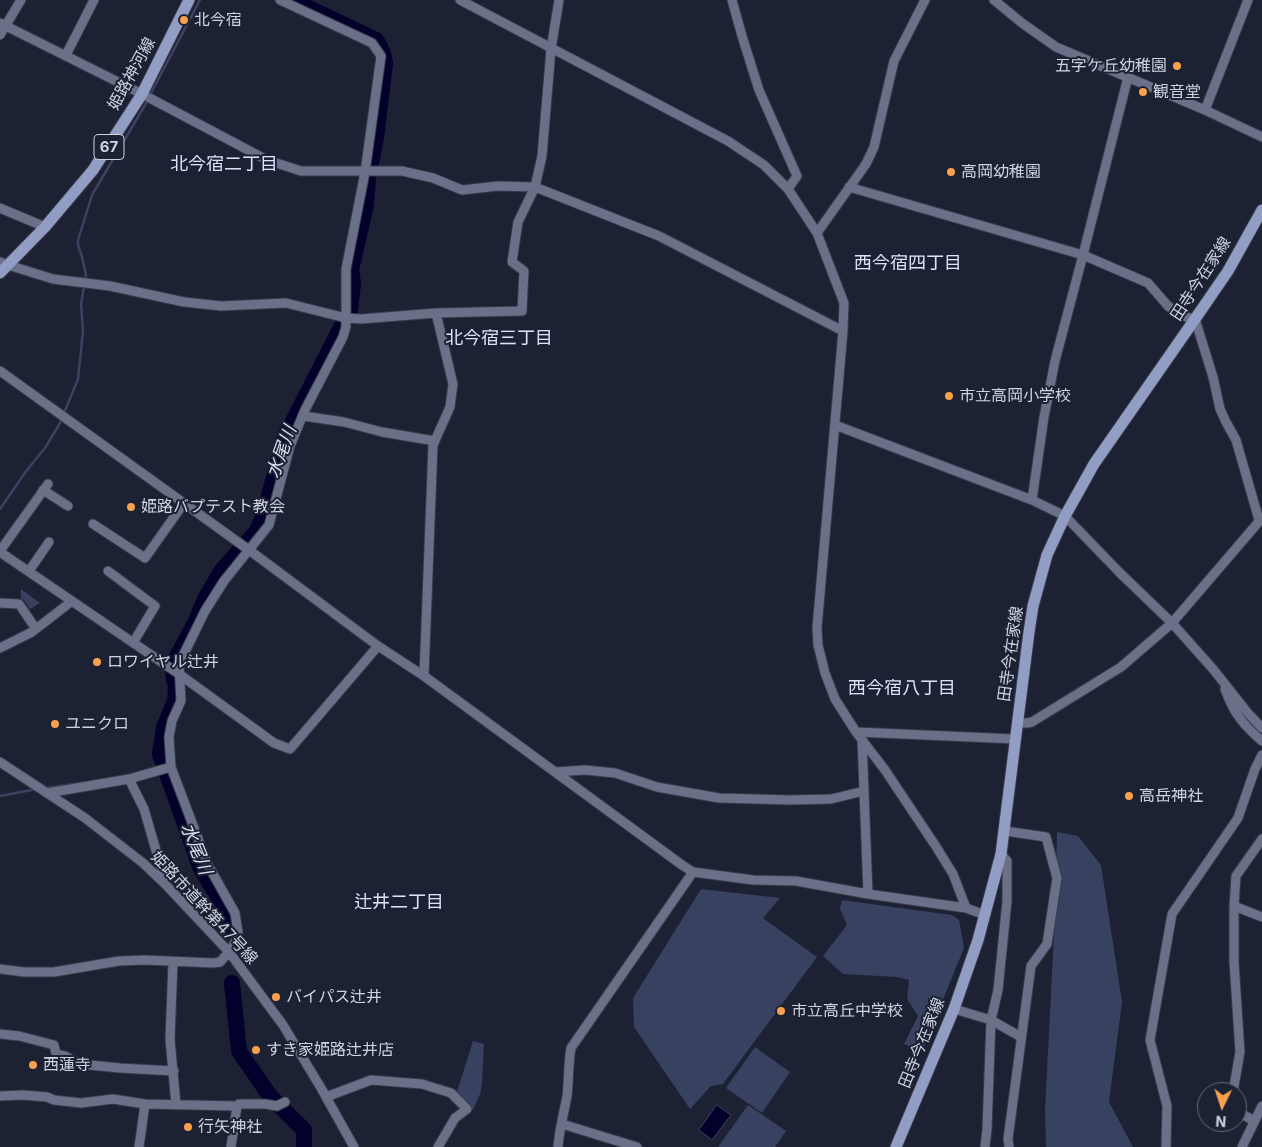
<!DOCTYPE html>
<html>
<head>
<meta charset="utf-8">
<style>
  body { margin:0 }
  #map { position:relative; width:1262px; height:1147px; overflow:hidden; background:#1c2134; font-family:Inter,sans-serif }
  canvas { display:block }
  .north { position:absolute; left:1197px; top:1082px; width:50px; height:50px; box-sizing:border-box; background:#1c2134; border:1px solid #646879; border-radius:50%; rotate:184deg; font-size:14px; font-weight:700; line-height:20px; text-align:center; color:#cfd3e0 }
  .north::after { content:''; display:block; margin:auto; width:18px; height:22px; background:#f8a04b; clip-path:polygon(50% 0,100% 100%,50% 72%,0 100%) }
</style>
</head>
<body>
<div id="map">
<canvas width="1262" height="1147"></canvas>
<div class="north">N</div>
</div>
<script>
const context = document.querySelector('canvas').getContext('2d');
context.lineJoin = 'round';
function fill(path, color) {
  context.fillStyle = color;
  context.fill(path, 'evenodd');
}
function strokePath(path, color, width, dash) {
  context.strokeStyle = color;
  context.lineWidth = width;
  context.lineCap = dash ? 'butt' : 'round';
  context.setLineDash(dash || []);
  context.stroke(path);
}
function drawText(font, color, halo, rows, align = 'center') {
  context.font = font + ' Inter,"Noto Sans JP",sans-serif';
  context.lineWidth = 4;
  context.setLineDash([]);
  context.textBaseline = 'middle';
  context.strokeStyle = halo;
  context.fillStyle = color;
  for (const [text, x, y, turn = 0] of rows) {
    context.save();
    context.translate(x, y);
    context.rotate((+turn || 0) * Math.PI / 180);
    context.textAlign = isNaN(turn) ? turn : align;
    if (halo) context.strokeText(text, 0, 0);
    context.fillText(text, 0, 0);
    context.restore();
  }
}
fill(new Path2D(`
  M 21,589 L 40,603 L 30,609 L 24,600 L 21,599 Z
  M 1057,832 L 1078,836 L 1101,865 L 1122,1002 L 1109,1102 L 1133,1147 L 1046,1147 L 1045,1110 L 1055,915 Z
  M 701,889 L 780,898 L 763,918 L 817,957 L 723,1084 L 711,1086 L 690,1109 L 634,1027 L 633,998 Z
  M 842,900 L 952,915 L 959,920 L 964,948 L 922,1051 L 904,1044 L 918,1016 L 907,999 L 909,980 L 897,977 L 843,974 L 823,956 L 847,925 L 840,909 Z
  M 473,1041 L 484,1044 L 482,1084 L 480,1094 L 473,1110 L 468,1107 L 456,1095 Z
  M 755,1047 L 790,1072 L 762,1113 L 726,1088 Z
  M 748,1105 L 786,1131 L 775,1147 L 718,1147 Z`), '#394160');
const water = new Path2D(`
  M 717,1105 L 731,1115 L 712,1140 L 699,1130 Z`);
fill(water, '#03012b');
strokePath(water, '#404061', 1);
strokePath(new Path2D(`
  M 150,95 L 200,0
  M 0,509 L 27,470 L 45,448 L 60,423 L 78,379 L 83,331 L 81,304 L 86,275 L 82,257 L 78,245 L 78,240 L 92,195 L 148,100
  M 45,788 L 87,782
  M 0,796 L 37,789`), '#404061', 2.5);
strokePath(new Path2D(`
  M 232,931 L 229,914 L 201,869 L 160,754 L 164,727 L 175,701 L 176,686 L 174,680 L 173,664 L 196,621 L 205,599 L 222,570 L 257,531 L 263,517 L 285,437 L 350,310 L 353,283 L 351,270 L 366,205 L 368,178 L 376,138 L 385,63 C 384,54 382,48 376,40 L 292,0
  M 232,983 L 239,1051 L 270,1096 L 304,1130 L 304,1147`), '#03012b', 16);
const minor = new Path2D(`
  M 280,0 L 372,43 L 381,56 L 365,172 L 346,269 L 346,318 L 361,319 L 436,313 L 522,311 L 524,271 L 512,262 L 518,222 L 535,187 L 542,156 L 551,49 L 559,0
  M 460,0 L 728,141 L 764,165 L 788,189 L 817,233 L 844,303 L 843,331 L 817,628 L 818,645 L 825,673 L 835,699 L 856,732 L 885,770 L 935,845 L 953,874 L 966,908
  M 732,0 L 742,36 L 759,90 L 797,176 L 788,189
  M 994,0 L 1022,23 L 1056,47 L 1205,110 L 1262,137
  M 0,23 L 142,94 L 267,160 L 301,171 L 402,171 L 433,178 L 462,190 L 498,186 L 535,187 L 659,236 L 843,331
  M 0,35 L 21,0
  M 66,55 L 94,0
  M 1205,110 L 1248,0
  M 849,187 L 1083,255 L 1148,283 L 1168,306 L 1182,316 L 1195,319 L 1213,377 L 1220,409 L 1226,422 L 1236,440 L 1259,520
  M 0,208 L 45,227
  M 817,233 L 866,164 L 874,147 L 894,61 L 925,0
  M 0,262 L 8,265 L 53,279 L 110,286 L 184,302 L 221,306 L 286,303 L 346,318 L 346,327 L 343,337 L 305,410 L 290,446 L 269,525 L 224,581 L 205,611 L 179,664 L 181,701 L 172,721 L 169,737 L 171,767 L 208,865 L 235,913 L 238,932 L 237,939 L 229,952 L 220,962 L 214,963 L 145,960 L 119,961 L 54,972 L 24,972 L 0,969
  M 0,371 L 249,550 L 378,646 L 424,676 L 682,865 L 693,872 L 753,880 L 796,881 L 868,894 L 966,908 L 985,915
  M 303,416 L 344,422 L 382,432 L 435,441
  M 835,425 L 1032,500 L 1065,516 L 1119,572 L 1172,623 L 1213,669 L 1247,712 L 1262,728
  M 43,490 L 68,506
  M 1032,500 L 1044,417 L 1055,361 L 1083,255 L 1128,77
  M 93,524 L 145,558 L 184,503
  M 0,551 L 48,484
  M 0,552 L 179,674 L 274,743 L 290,749 L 378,646
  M 29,571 L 49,542
  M 108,571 L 155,606 L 133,643
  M 0,603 L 19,604 L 36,629
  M 0,648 L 32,632 L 72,601
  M 424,676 L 433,445 L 450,407 L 453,384 L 436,313
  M 1225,689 C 1233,712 1243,725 1262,741
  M 1017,723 L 1027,723 L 1032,722 L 1121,667 L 1172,623 L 1262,518
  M 856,732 L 1015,739
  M 862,739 L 868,894
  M 0,762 L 85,818 L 143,863 L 166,885 L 229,952 L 283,1025 L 321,1088 L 354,1147
  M 555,772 L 585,770 L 615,773 L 657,787 L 719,798 L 791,800 L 831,799 L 864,791
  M 129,779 L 144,809 L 166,885
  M 47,793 L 129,779 L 171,767
  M 1005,831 L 1046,837 L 1057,878 L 1047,944 L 1031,966 L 1008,1139 L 1009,1147
  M 1234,906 L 1262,917
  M 173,962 L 170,1039 L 176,1105
  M 954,1009 L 991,1020 L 1021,1037
  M 0,1034 L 19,1036 L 54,1045 L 56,1054 L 65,1056 L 80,1064 L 120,1068 L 174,1071
  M 1233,1092 L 1240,1052 L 1234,962 L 1234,906 L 1236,876 L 1262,839
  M 0,1096 L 23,1095 L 47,1097 L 54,1100 L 81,1103 L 113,1099 L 145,1104 L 237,1106 L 231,1147
  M 326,1097 L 371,1080 L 422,1084 L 451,1093 L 467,1109 L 455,1118 L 438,1147
  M 237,1106 L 239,1104 L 265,1104 L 277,1106 L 285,1102
  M 1237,1111 L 1254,1121
  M 562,1124 L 637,1147
  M 139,1147 L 145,1104
  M 558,1147 C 559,1130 564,1113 567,1096 C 569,1080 568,1064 571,1048 L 693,872
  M 985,1147 L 987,1129 L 991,1020 L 998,990 L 1007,901 L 1007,861 L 1001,854
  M 1166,1147 L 1167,1106 L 1150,1040 L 1172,914 L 1238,818 L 1255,769 L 1262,755
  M 1242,1147 L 1262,1106`);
const major = new Path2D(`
  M 0,273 L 45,227 L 93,170 L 142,94 L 189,0
  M 896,1147 L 954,1009 L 978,940 L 1001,854 L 1029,632 L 1033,606 L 1047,555 L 1065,516 L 1094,464 L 1195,319 L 1228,271 L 1262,210`);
strokePath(minor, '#373a4a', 11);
strokePath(major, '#373a4a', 13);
strokePath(minor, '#697087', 9);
strokePath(major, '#929dc4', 11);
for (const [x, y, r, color] of [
  [184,20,5,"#f8a04b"],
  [1177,66,5,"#f8a04b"],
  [1143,92,5,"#f8a04b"],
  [951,172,5,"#f8a04b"],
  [949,396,5,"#f8a04b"],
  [131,507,5,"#f8a04b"],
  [97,662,5,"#f8a04b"],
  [55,724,5,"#f8a04b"],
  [1129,796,5,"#f8a04b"],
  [276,997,5,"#f8a04b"],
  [781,1011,5,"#f8a04b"],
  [256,1050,5,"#f8a04b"],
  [33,1065,5,"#f8a04b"],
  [188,1127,5,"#f8a04b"]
]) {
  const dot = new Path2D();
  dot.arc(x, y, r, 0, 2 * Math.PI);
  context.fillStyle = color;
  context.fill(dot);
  strokePath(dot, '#1c2134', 2);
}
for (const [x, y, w] of [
  [109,147,30]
]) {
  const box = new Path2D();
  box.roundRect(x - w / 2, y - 12.5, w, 25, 4);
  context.fillStyle = '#1c2134';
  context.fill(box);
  strokePath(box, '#cfd3e0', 1);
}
drawText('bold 15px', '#cfd3e0', null, [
  ["67",109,147]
]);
drawText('16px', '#cfd3e0', '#1c2134', [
  ["北今宿",194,20],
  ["五字ケ丘幼稚園",1167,66,"right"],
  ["観音堂",1153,92],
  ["高岡幼稚園",961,172],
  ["市立高岡小学校",959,396],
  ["姫路バプテスト教会",141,507],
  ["ロワイヤル辻井",107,662],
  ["ユニクロ",65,724],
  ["高岳神社",1139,796],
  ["バイパス辻井",286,997],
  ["市立高丘中学校",791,1011],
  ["すき家姫路辻井店",266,1050],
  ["西蓮寺",43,1065],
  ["行矢神社",198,1127]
], 'left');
drawText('16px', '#cfd3e0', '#1c2134', [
  ["姫路神河線",132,74,-61],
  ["田寺今在家線",1201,279,-57],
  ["田寺今在家線",1011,654,-82],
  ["姫路市道幹第47号線",204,908,47],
  ["田寺今在家線",922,1043,-68]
]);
drawText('18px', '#dae2fc', '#1c2134', [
  ["北今宿二丁目",224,165],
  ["西今宿四丁目",908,264],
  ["北今宿三丁目",499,339],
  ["西今宿八丁目",902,689],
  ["辻井二丁目",399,903]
]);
drawText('italic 18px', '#dbe0f1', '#1c2134', [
  ["水尾川",282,452,-70],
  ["水尾川",196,849,68]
]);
</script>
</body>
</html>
